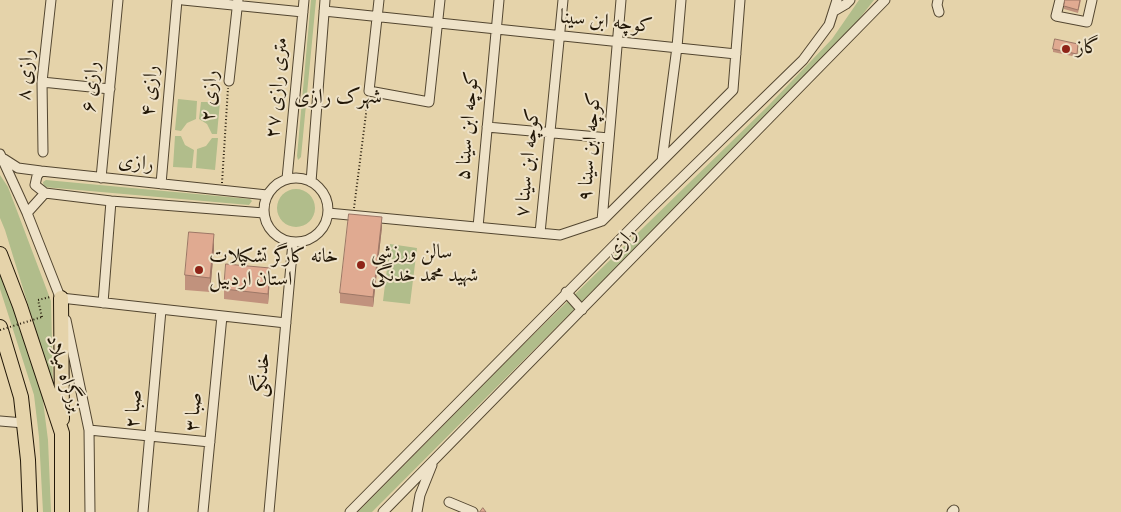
<!DOCTYPE html>
<html>
<head>
<meta charset="utf-8">
<style>
  body { margin:0 }
  canvas { display:block; background:#e5d3aa }
</style>
</head>
<body>
<canvas width="1121" height="512"></canvas>
<script>
const context = document.querySelector('canvas').getContext('2d');
context.lineJoin = 'round';
function fill(path, color) {
  context.fillStyle = color;
  context.fill(path, 'evenodd');
}
function strokePath(path, color, width, dash) {
  context.strokeStyle = color;
  context.lineWidth = width;
  context.lineCap = dash ? 'butt' : 'round';
  context.setLineDash(dash || []);
  context.stroke(path);
}
function drawText(font, color, halo, rows, align = 'center') {
  context.font = font + ' "IM FELL DW Pica",Amiri,serif';
  context.lineWidth = 4;
  context.setLineDash([]);
  context.textBaseline = 'middle';
  context.strokeStyle = halo;
  context.fillStyle = color;
  for (const [text, x, y, turn = 0] of rows) {
    context.save();
    context.translate(x, y);
    context.rotate((+turn || 0) * Math.PI / 180);
    context.textAlign = isNaN(turn) ? turn : align;
    if (halo) context.strokeText(text, 0, 0);
    context.fillText(text, 0, 0);
    context.restore();
  }
}
fill(new Path2D(`
  M 311,0 L 316,0 L 301,157 L 298,160 L 297,156 Z
  M 859,0 L 874,0 L 856,23 L 773,110 L 372,512 L 358,512 L 527,341 L 768,106 L 832,39 Z
  M 178,99 L 197,101 L 196,119 L 187,123 L 181,131 L 175,130 Z
  M 201,102 L 220,102 L 217,134 L 212,134 L 207,124 L 199,119 Z
  M 175,136 L 181,136 L 185,145 L 194,150 L 192,168 L 173,167 Z
  M 212,138 L 218,138 L 215,170 L 196,168 L 197,149 L 206,146 Z
  M 0,175 L 8,187 L 51,301 L 53,386 L 5,230 L 0,218 Z
  M 46,180 L 250,199 L 252,201 L 249,205 L 44,187 L 43,182 Z
  M277 208a19 19 0 1 1 38 0a19 19 0 1 1-38 0Z
  M 390,244 L 417,248 L 410,304 L 383,301 Z
  M 0,268 L 42,393 L 48,440 L 51,512 L 43,512 L 39,437 L 34,395 L 0,289 Z`), '#b1bd8b');
const minor = new Path2D(`
  M 183,0 L 303,12
  M 379,0 L 369,91 L 429,102 L 440,0
  M 938,0 L 937,5 L 939,12
  M 1060,0 L 1056,16 L 1087,22 L 1092,0
  M 324,11 L 736,54
  M 834,11 L 846,4 L 850,0
  M 229,81 L 238,0
  M 42,82 L 110,89
  M 487,127 L 609,138
  M 43,152 L 42,82 L 51,0
  M 0,154 L 27,213 L 62,302
  M 4,159 L 18,168 L 41,171 L 267,195
  M 662,161 L 733,90 L 740,0
  M 41,171 L 37,176 L 35,185 L 45,193
  M 101,178 L 118,0
  M264 210a32 32 0 1 1 64 0a32 32 0 1 1-64 0Z
  M 287,179 L 304,0
  M 311,182 L 325,0
  M 161,184 L 177,0
  M 27,213 L 45,193 L 111,201 L 264,213
  M 328,213 L 560,235 L 602,221 L 621,0
  M 602,221 L 662,161 L 677,47 L 681,0
  M 478,227 L 499,0
  M 540,233 L 563,0
  M 566,292 L 582,310
  M 61,298 L 286,323
  M 103,303 L 111,201
  M 66,320 L 89,430 L 90,512
  M 0,421 L 24,423
  M 89,430 L 210,442
  M 449,502 L 473,512
  M 143,512 L 161,310
  M 203,512 L 222,316
  M 269,512 L 293,242
  M 350,512 L 652,207 L 803,60 L 829,25 L 837,0
  M 383,512 L 885,0
  M 417,512 L 420,495 L 432,465
  M 952,512 L 954,510`);
const highway = new Path2D(`
  M 0,254 L 20,306 L 62,433 L 62,512
  M 61,298 L 62,419
  M 0,327 L 21,397 L 28,460 L 30,512`);
strokePath(minor, '#534630', 11);
strokePath(highway, '#221707', 16);
strokePath(new Path2D(`
  M 222,183 L 228,88
  M 354,208 L 368,98
  M 42,317 L 38,300 L 50,297`), '#221707', 2, [1, 2.5]);
strokePath(minor, '#eee2c8', 9);
strokePath(highway, '#e5d3aa', 14);
strokePath(new Path2D(`
  M 0,330 L 42,317`), '#221707', 2, [1, 2.5]);
fill(new Path2D(`
  M 1081,0 L 1078,13 L 1064,9 L 1064,6 Z
  M 1078,46 L 1077,57 L 1053,52 L 1053,49 Z
  M 382,227 L 373,307 L 340,303 L 340,293 Z
  M 214,249 L 210,292 L 185,290 L 185,275 Z
  M 270,278 L 268,304 L 224,299 L 224,289 Z`), '#c1927d');
fill(new Path2D(`
  M 382,217 L 382,227 L 373,307 L 373,297 Z
  M 214,234 L 214,249 L 210,292 L 210,278 Z
  M 270,268 L 270,278 L 268,304 L 268,294 Z`), '#9d7766');
const building = new Path2D(`
  M 1065,0 L 1080,0 L 1078,10 L 1064,6 Z
  M 1055,39 L 1078,44 L 1077,54 L 1053,49 Z
  M 349,214 L 382,217 L 373,297 L 340,293 Z
  M 189,232 L 214,234 L 210,278 L 185,275 Z
  M 226,264 L 270,268 L 268,294 L 224,289 Z
  M 483,508 L 486,512 L 480,512 Z`);
fill(building, '#e0aa91');
strokePath(building, '#9d7766', 1);
for (const [x, y, r, color] of [
  [1066,49,5,"#8f2418"],
  [361,265,5,"#8f2418"],
  [199,270,5,"#8f2418"]
]) {
  const dot = new Path2D();
  dot.arc(x, y, r, 0, 2 * Math.PI);
  context.fillStyle = color;
  context.fill(dot);
  strokePath(dot, '#eee2c8', 2);
}
drawText('20px', '#221707', '#eee2c8', [
  ["کوچه ابن سینا",606,23,6],
  ["رازی ۸",27,75,-86],
  ["رازی ۶",92,87,-85],
  ["۲۷ متری رازی",278,88,-85],
  ["رازی ۴",151,91,-85],
  ["رازی ۲",211,96,-86],
  ["کوچه ابن سینا ۵",469,126,-85],
  ["کوچه ابن سینا ۹",591,147,-85],
  ["کوچه ابن سینا ۷",529,163,-84],
  ["رازی",136,164,6],
  ["رازی",622,244,-46],
  ["بزرگراه میلاد",63,374,72],
  ["خدنگی",263,375,-85],
  ["صبا ۲",135,409,-85],
  ["صبا ۳",195,412,-85]
]);
drawText('20px', '#221707', '#eee2c8', [
  ["گاز",1076,49],
  ["سالن ورزشی",371,254],
  ["شهید محمد خدنگی",371,277],
  ["خانه کارگر تشکیلات",209,258],
  ["استان اردبیل",209,281]
], 'left');
drawText('21px', '#221707', '#eee2c8', [
  ["شهرک رازی",338,99]
]);
</script>
</body>
</html>
